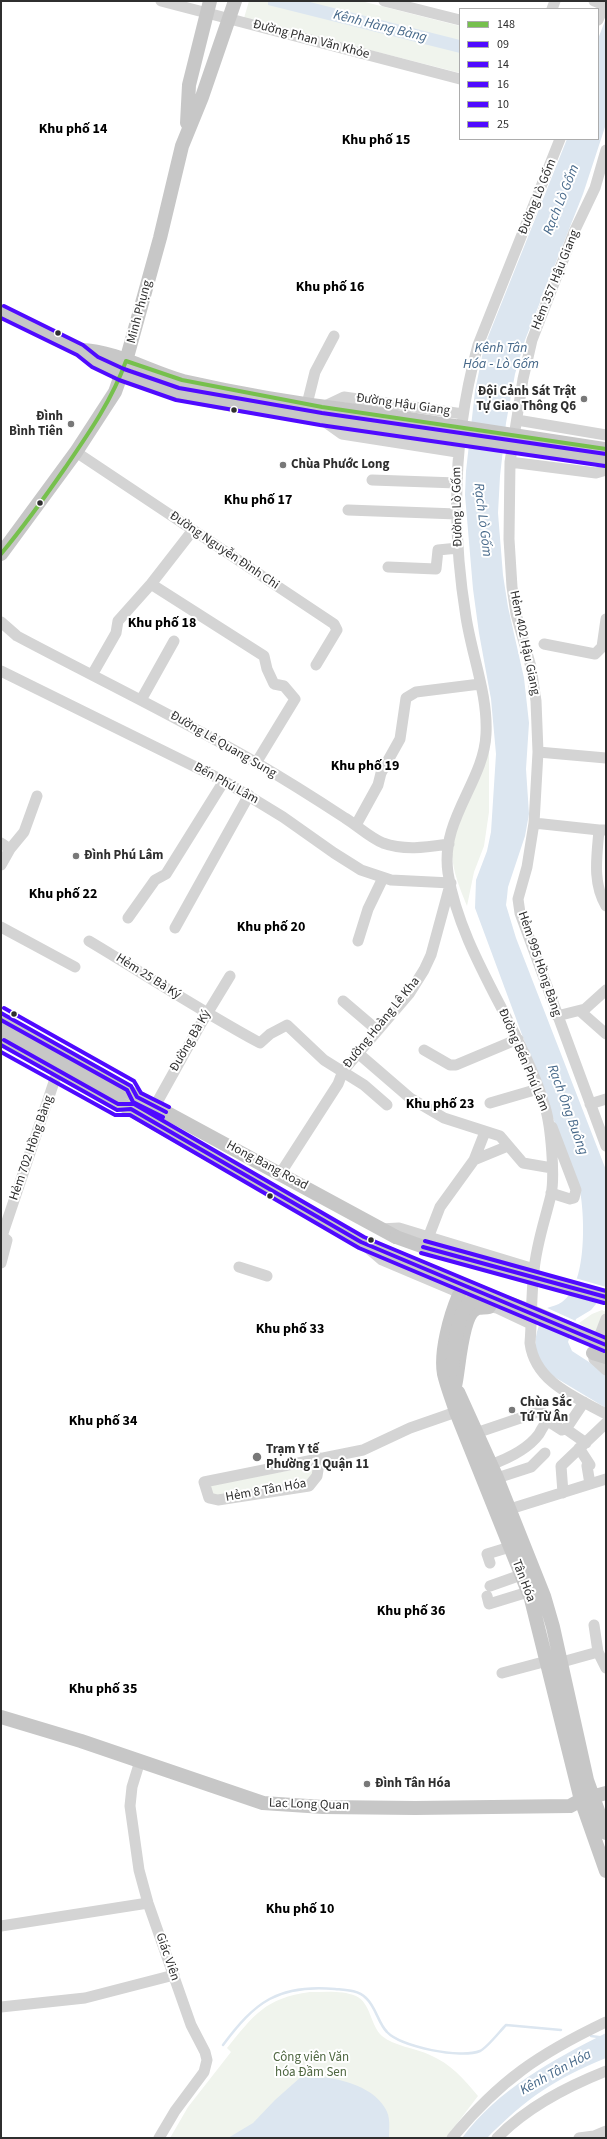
<!DOCTYPE html>
<html>
<head>
<meta charset="utf-8">
<style>
  body { margin:0 }
  #map { position:relative; width:607px; height:2139px; overflow:hidden; background:#fff; font-family:"Source Sans 3",sans-serif }
  canvas { display:block }
  .frame { position:absolute; inset:0; border:2px solid #2f2f2f; pointer-events:none }
  .legend { position:absolute; left:459px; top:8px; width:140px; height:132px; box-sizing:border-box; background:#fff; border:1px solid #acacac; margin:0; padding:5px 7px; list-style:none; font-size:12px; color:#2f2f2f }
  .legend li { display:flex; align-items:center; gap:8px; height:20px }
  .legend b { width:20px; border:1px solid #acacac }
</style>
</head>
<body>
<div id="map">
<canvas width="607" height="2139"></canvas>
<div class="frame"></div>
<ul class="legend">
<li><b style="height:5px;background:#76c04d"></b>148</li>
<li><b style="height:5px;background:#4f0aff"></b>09</li>
<li><b style="height:5px;background:#4f0aff"></b>14</li>
<li><b style="height:5px;background:#4f0aff"></b>16</li>
<li><b style="height:5px;background:#4f0aff"></b>10</li>
<li><b style="height:5px;background:#4f0aff"></b>25</li>
</ul>
</div>
<script>
const context = document.querySelector('canvas').getContext('2d');
context.lineJoin = 'round';
function fill(path, color) {
  context.fillStyle = color;
  context.fill(path, 'evenodd');
}
function strokePath(path, color, width, dash) {
  context.strokeStyle = color;
  context.lineWidth = width;
  context.lineCap = dash ? 'butt' : 'round';
  context.setLineDash(dash || []);
  context.stroke(path);
}
function drawText(font, color, halo, rows, align = 'center') {
  context.font = font + ' "Source Sans 3",sans-serif';
  context.lineWidth = 4;
  context.setLineDash([]);
  context.textBaseline = 'middle';
  context.strokeStyle = halo;
  context.fillStyle = color;
  for (const [text, x, y, turn = 0] of rows) {
    context.save();
    context.translate(x, y);
    context.rotate((+turn || 0) * Math.PI / 180);
    context.textAlign = isNaN(turn) ? turn : align;
    if (halo) context.strokeText(text, 0, 0);
    context.fillText(text, 0, 0);
    context.restore();
  }
}
fill(new Path2D(`
  M 249,1 L 361,1 L 460,26 L 460,73 L 244,18 Z
  M 489,741 L 489,812 L 484,846 L 474,872 L 467,906 C 460,889 453,872 452,854 C 451,827 479,768 489,741 Z
  M 602,1310 L 606,1312 L 606,1338 L 589,1330 L 579,1323 L 592,1314 Z
  M 317,1466 L 308,1483 L 214,1496 L 208,1484 Z
  M 310,1992 C 325,1992 342,1990 356,1996 C 371,2003 370,2025 382,2036 C 394,2046 415,2048 430,2055 C 451,2064 464,2079 478,2096 L 446,2138 L 170,2138 L 188,2107 L 231,2052 L 227,2048 C 254,2015 265,1998 310,1992 Z`), '#f0f4ed');
fill(new Path2D(`
  M 268,1 L 306,1 L 460,40 L 460,53 L 268,5 Z
  M 606,18 L 606,124 L 583,194 L 525,340 L 515,374 L 506,423 L 500,476 L 498,513 L 503,575 L 508,607 L 524,678 L 529,723 L 526,769 L 529,814 L 525,836 L 508,887 L 507,897 L 506,905 L 516,938 L 606,1170 L 606,1292 L 591,1310 L 576,1319 L 568,1342 L 572,1351 L 606,1373 L 606,1408 L 546,1372 C 529,1349 535,1331 547,1308 C 552,1306 558,1305 562,1302 C 587,1285 585,1218 580,1191 L 475,908 L 476,880 L 487,851 L 491,832 L 496,754 L 491,699 L 479,633 L 473,589 L 465,495 L 466,471 L 475,391 L 484,347 L 567,139 L 598,139 L 598,39 Z
  M 606,2033 L 606,2058 C 553,2080 528,2097 487,2138 L 462,2138 C 497,2090 554,2059 606,2033 Z
  M 302,2076 C 328,2075 371,2083 385,2108 C 391,2117 389,2128 389,2138 L 228,2138 L 253,2123 L 275,2100 Z`), '#dce6f0');
fill(new Path2D(`
  M 575,1278 L 606,1287 L 606,1295 L 603,1300 L 601,1303 L 567,1294 Z
  M 545,1307 L 578,1322 L 572,1337 L 537,1322 Z`), '#fff');
strokePath(new Path2D(`
  M 591,2036 L 606,2038
  M 223,2045 C 255,2002 278,1984 335,1989 C 346,1990 358,1990 366,1998 C 376,2007 378,2023 387,2032 C 401,2047 461,2059 480,2051 C 487,2048 500,2031 506,2025 L 561,2030`), '#dce6f0', 2.5);
strokePath(new Path2D(`
  M 161,1 L 460,79
  M 384,1 L 460,20
  M 594,1 L 604,5
  M 552,9 L 555,1
  M 598,20 L 606,2
  M 560,139 L 478,345 C 453,435 451,525 466,617 C 472,656 488,695 486,734 C 484,782 440,819 448,873 C 461,955 522,1028 545,1107 C 551,1126 555,1177 551,1195 C 545,1220 536,1245 534,1271 C 531,1295 532,1319 530,1343 C 535,1382 575,1397 606,1414
  M 606,150 L 595,188 L 574,232 L 532,340 L 523,379 L 510,462 L 509,539 L 512,587 L 516,614 L 531,667 L 536,701 L 538,752 L 534,823 L 527,867 L 518,899 L 520,913 L 606,1146
  M 307,404 L 315,372 L 334,336
  M 323,407 L 344,397 L 463,414
  M 321,419 L 342,434 L 457,452
  M 517,420 L 606,435
  M 76,452 L 334,624 L 337,630 L 316,665
  M 510,462 L 596,473 L 606,470
  M 372,480 L 457,483
  M 348,510 L 457,514
  M 388,567 L 436,569 L 438,550 L 458,548
  M 151,584 L 264,656 L 267,669 L 274,684 L 284,686 L 295,699 L 256,763
  M 1,622 L 17,636 C 96,678 177,717 255,762 C 286,780 316,799 345,818 C 358,826 369,837 383,843 C 405,851 428,847 449,844
  M 544,644 L 595,654 L 602,647 L 606,619
  M 1,671 L 224,781 L 283,817 L 334,853 L 361,870 L 391,880 L 451,883
  M 92,675 L 116,633 L 118,621 L 151,584 L 193,530
  M 141,700 L 174,641
  M 538,752 L 606,758
  M 534,823 L 599,830 L 605,830
  M 356,825 L 378,785 L 381,773 L 400,739 L 406,698 L 416,692 L 480,684
  M 599,830 C 597,856 592,882 606,906
  M 1,843 L 10,849
  M 1,865 L 10,849 L 24,832 L 37,796
  M 128,918 L 155,880 L 166,874 L 224,781
  M 1,927 L 75,967
  M 175,928 L 249,795
  M 89,941 C 146,975 201,1011 260,1043 L 270,1034 L 287,1025 L 324,1060 L 364,1085 L 387,1105
  M 358,941 L 368,909 L 383,878
  M 343,1001 L 377,1030
  M 580,1011 L 606,1034
  M 557,1016 L 585,1009 L 606,990
  M 424,1050 L 450,1065 L 456,1065 L 518,1039
  M 359,1054 L 410,1098 L 444,1118 L 500,1136 L 523,1163 L 552,1168
  M 490,1103 L 538,1089
  M 590,1104 L 606,1099
  M 155,1106 L 199,1027 L 230,976
  M 474,1160 L 508,1146
  M 280,1174 L 338,1084 L 343,1071 L 409,994 L 424,970 L 431,955 L 450,885
  M 551,1193 L 570,1199 L 574,1198 L 576,1190 L 552,1127
  M 380,1229 L 399,1228 L 534,1269
  M 428,1238 L 440,1207 L 474,1160 L 485,1132
  M 368,1248 L 382,1260 L 453,1290 L 466,1298
  M 1,1263 L 7,1240 L 2,1236 L 56,1076
  M 239,1267 L 267,1276
  M 482,1305 L 497,1308 L 531,1324
  M 606,1319 L 593,1353 L 594,1359 L 606,1370
  M 566,1429 L 586,1443
  M 476,1433 L 541,1411
  M 579,1448 L 590,1465 L 587,1466 L 590,1484
  M 320,1458 L 317,1476 L 309,1486 L 218,1500 L 209,1498 L 204,1482 L 363,1450 L 410,1428 L 456,1412
  M 490,1465 C 507,1459 528,1449 539,1434 C 542,1429 543,1425 548,1421 L 562,1430 L 566,1429 L 584,1402
  M 497,1478 L 531,1467 L 545,1453
  M 563,1493 L 561,1466 L 606,1423
  M 510,1509 L 606,1479
  M 490,1563 L 487,1554 L 510,1547
  M 490,1586 L 521,1575
  M 487,1596 L 489,1604 L 528,1592
  M 594,1625 L 598,1652 L 606,1668
  M 562,1662 L 598,1652
  M 502,1673 L 547,1661
  M 140,1761 L 132,1787 L 130,1806 L 139,1870 L 148,1903 L 191,2025 L 205,2052 L 207,2060 L 204,2072 L 175,2111 L 159,2138
  M 1,1926 L 148,1903
  M 1,2007 L 85,1998 L 174,1975
  M 452,2138 C 500,2080 539,2054 606,2022
  M 497,2138 C 527,2107 566,2087 606,2071
  M 579,2138 L 594,2136 L 606,2131`), '#d4d4d4', 11);
strokePath(new Path2D(`
  M 187,123 L 189,85 L 210,1
  M 1,311 L 80,350 L 95,362 L 122,375 L 147,384 L 177,394 L 221,403 L 356,423
  M 81,350 C 116,351 150,372 183,381 C 240,394 299,404 357,411
  M 1,554 L 76,452 L 115,392 L 126,361 L 160,238 L 182,146 L 202,97 L 235,1
  M 1,1023 L 396,1237
  M 1,1035 L 361,1242 L 498,1299
  M 459,1295 C 450,1316 440,1352 444,1374 C 447,1387 452,1399 456,1412 L 531,1599 L 581,1800 L 606,1871
  M 593,1353 L 606,1357
  M 455,1386 C 459,1371 461,1316 476,1309 C 479,1307 485,1308 489,1307
  M 458,1392 L 497,1478 L 544,1596 L 553,1627 L 587,1780 L 606,1833
  M 1,1717 L 81,1741 L 263,1803 L 323,1807 L 415,1808 L 570,1806 L 581,1800 L 606,1793`), '#c7c7c7', 14);
strokePath(new Path2D(`
  M 357,411 L 604,449
  M 356,423 L 602,459
  M 396,1237 L 424,1247 L 606,1297
  M 452,1370 C 453,1356 457,1319 465,1308 C 469,1302 477,1299 483,1298 C 506,1296 581,1335 606,1345`), '#c7c7c7', 14);
strokePath(new Path2D(`
  M 1,554 C 24,526 45,497 65,468 C 89,433 112,400 126,361 L 182,380 L 322,407 L 606,449`), '#76c04d', 4);
strokePath(new Path2D(`
  M 1,1013 L 131,1086 L 137,1097 L 166,1112
  M 1,1045 L 117,1110 L 131,1109 L 361,1242 L 606,1345
  M 423,1247 L 606,1297`), '#4f0aff', 4);
strokePath(new Path2D(`
  M 1,1020 L 127,1090 L 133,1102 L 163,1117
  M 1,1052 L 115,1115 L 130,1115 L 359,1248 L 604,1351
  M 421,1253 L 604,1303`), '#4f0aff', 4);
strokePath(new Path2D(`
  M 4,1008 L 134,1081 L 141,1093 L 169,1107
  M 4,1040 L 118,1104 L 134,1104 L 364,1237 L 606,1338
  M 425,1241 L 606,1291`), '#4f0aff', 4);
strokePath(new Path2D(`
  M 1,318 L 77,355 L 92,367 L 119,380 L 176,400 L 320,425 L 605,466`), '#4f0aff', 4);
strokePath(new Path2D(`
  M 4,306 L 83,345 L 98,357 L 124,369 L 179,388 L 322,413 L 606,454`), '#4f0aff', 4);
for (const [x, y, r, color] of [
  [58,333,3.5,"#2f2f2f"],
  [584,399,4,"#787878"],
  [234,410,3.5,"#2f2f2f"],
  [71,424,4,"#787878"],
  [283,465,4,"#787878"],
  [40,503,3.5,"#2f2f2f"],
  [76,856,4,"#787878"],
  [14,1014,3.5,"#2f2f2f"],
  [270,1196,3.5,"#2f2f2f"],
  [371,1240,3.5,"#2f2f2f"],
  [512,1410,4,"#787878"],
  [257,1457,5,"#787878"],
  [367,1784,4,"#787878"]
]) {
  const dot = new Path2D();
  dot.arc(x, y, r, 0, 2 * Math.PI);
  context.fillStyle = color;
  context.fill(dot);
  strokePath(dot, '#fff', 1.5);
}
drawText('13px', '#2f2f2f', '#fff', [
  ["Đường Phan Văn Khỏe",311,40,15],
  ["Đường Lò Gốm",538,197,-68],
  ["Hẻm 357 Hậu Giang",556,280,-68],
  ["Minh Phụng",140,312,-75],
  ["Đường Hậu Giang",403,405,8],
  ["Đường Lò Gốm",458,507,-91],
  ["Đường Nguyễn Đình Chi",224,551,34],
  ["Hẻm 402 Hậu Giang",524,643,78],
  ["Đường Lê Quang Sung",223,745,30],
  ["Bến Phú Lâm",226,784,29],
  ["Hẻm 995 Hồng Bàng",539,964,71],
  ["Hẻm 25 Bà Ký",148,977,32],
  ["Đường Hoàng Lê Kha",382,1023,-51],
  ["Đường Bà Ký",191,1041,-60],
  ["Đường Bến Phú Lâm",523,1060,67],
  ["Hẻm 702 Hồng Bàng",32,1148,-71],
  ["Hong Bang Road",267,1166,28],
  ["Hẻm 8 Tân Hóa",266,1491,-10],
  ["Tân Hóa",523,1581,69],
  ["Lac Long Quan",309,1805,2],
  ["Giác Viên",167,1957,71]
]);
drawText('bold 13px', '#2f2f2f', '#fff', [
  ["Đội Cảnh Sát Trật",576,392,"right"],
  ["Tự Giao Thông Q6",576,407,"right"],
  ["Đình",63,417,"right"],
  ["Bình Tiên",63,432,"right"],
  ["Chùa Phước Long",291,465],
  ["Đình Phú Lâm",84,856],
  ["Chùa Sắc",520,1403],
  ["Tứ Từ Ân",520,1418],
  ["Trạm Y tế",266,1450],
  ["Phường 1 Quận 11",266,1465],
  ["Đình Tân Hóa",375,1784]
], 'left');
drawText('13px', '#4f6741', '#fff', [
  ["Công viên Văn",311,2058],
  ["hóa Đầm Sen",311,2073]
]);
drawText('italic 14px', '#466889', '#fff', [
  ["Kênh Hàng Bàng",380,27,14],
  ["Rạch Lò Gốm",562,200,-68],
  ["Kênh Tân",501,349],
  ["Hóa - Lò Gốm",501,365],
  ["Rạch Lò Gốm",482,520,83],
  ["Rạch Ông Buông",567,1110,70],
  ["Kênh Tân Hóa",556,2073,-29]
]);
drawText('bold 14px', '#000', '#fff', [
  ["Khu phố 14",73,130],
  ["Khu phố 15",376,141],
  ["Khu phố 16",330,288],
  ["Khu phố 17",258,501],
  ["Khu phố 18",162,624],
  ["Khu phố 19",365,767],
  ["Khu phố 22",63,895],
  ["Khu phố 20",271,928],
  ["Khu phố 23",440,1105],
  ["Khu phố 33",290,1330],
  ["Khu phố 34",103,1422],
  ["Khu phố 36",411,1612],
  ["Khu phố 35",103,1690],
  ["Khu phố 10",300,1910]
]);
</script>
</body>
</html>
